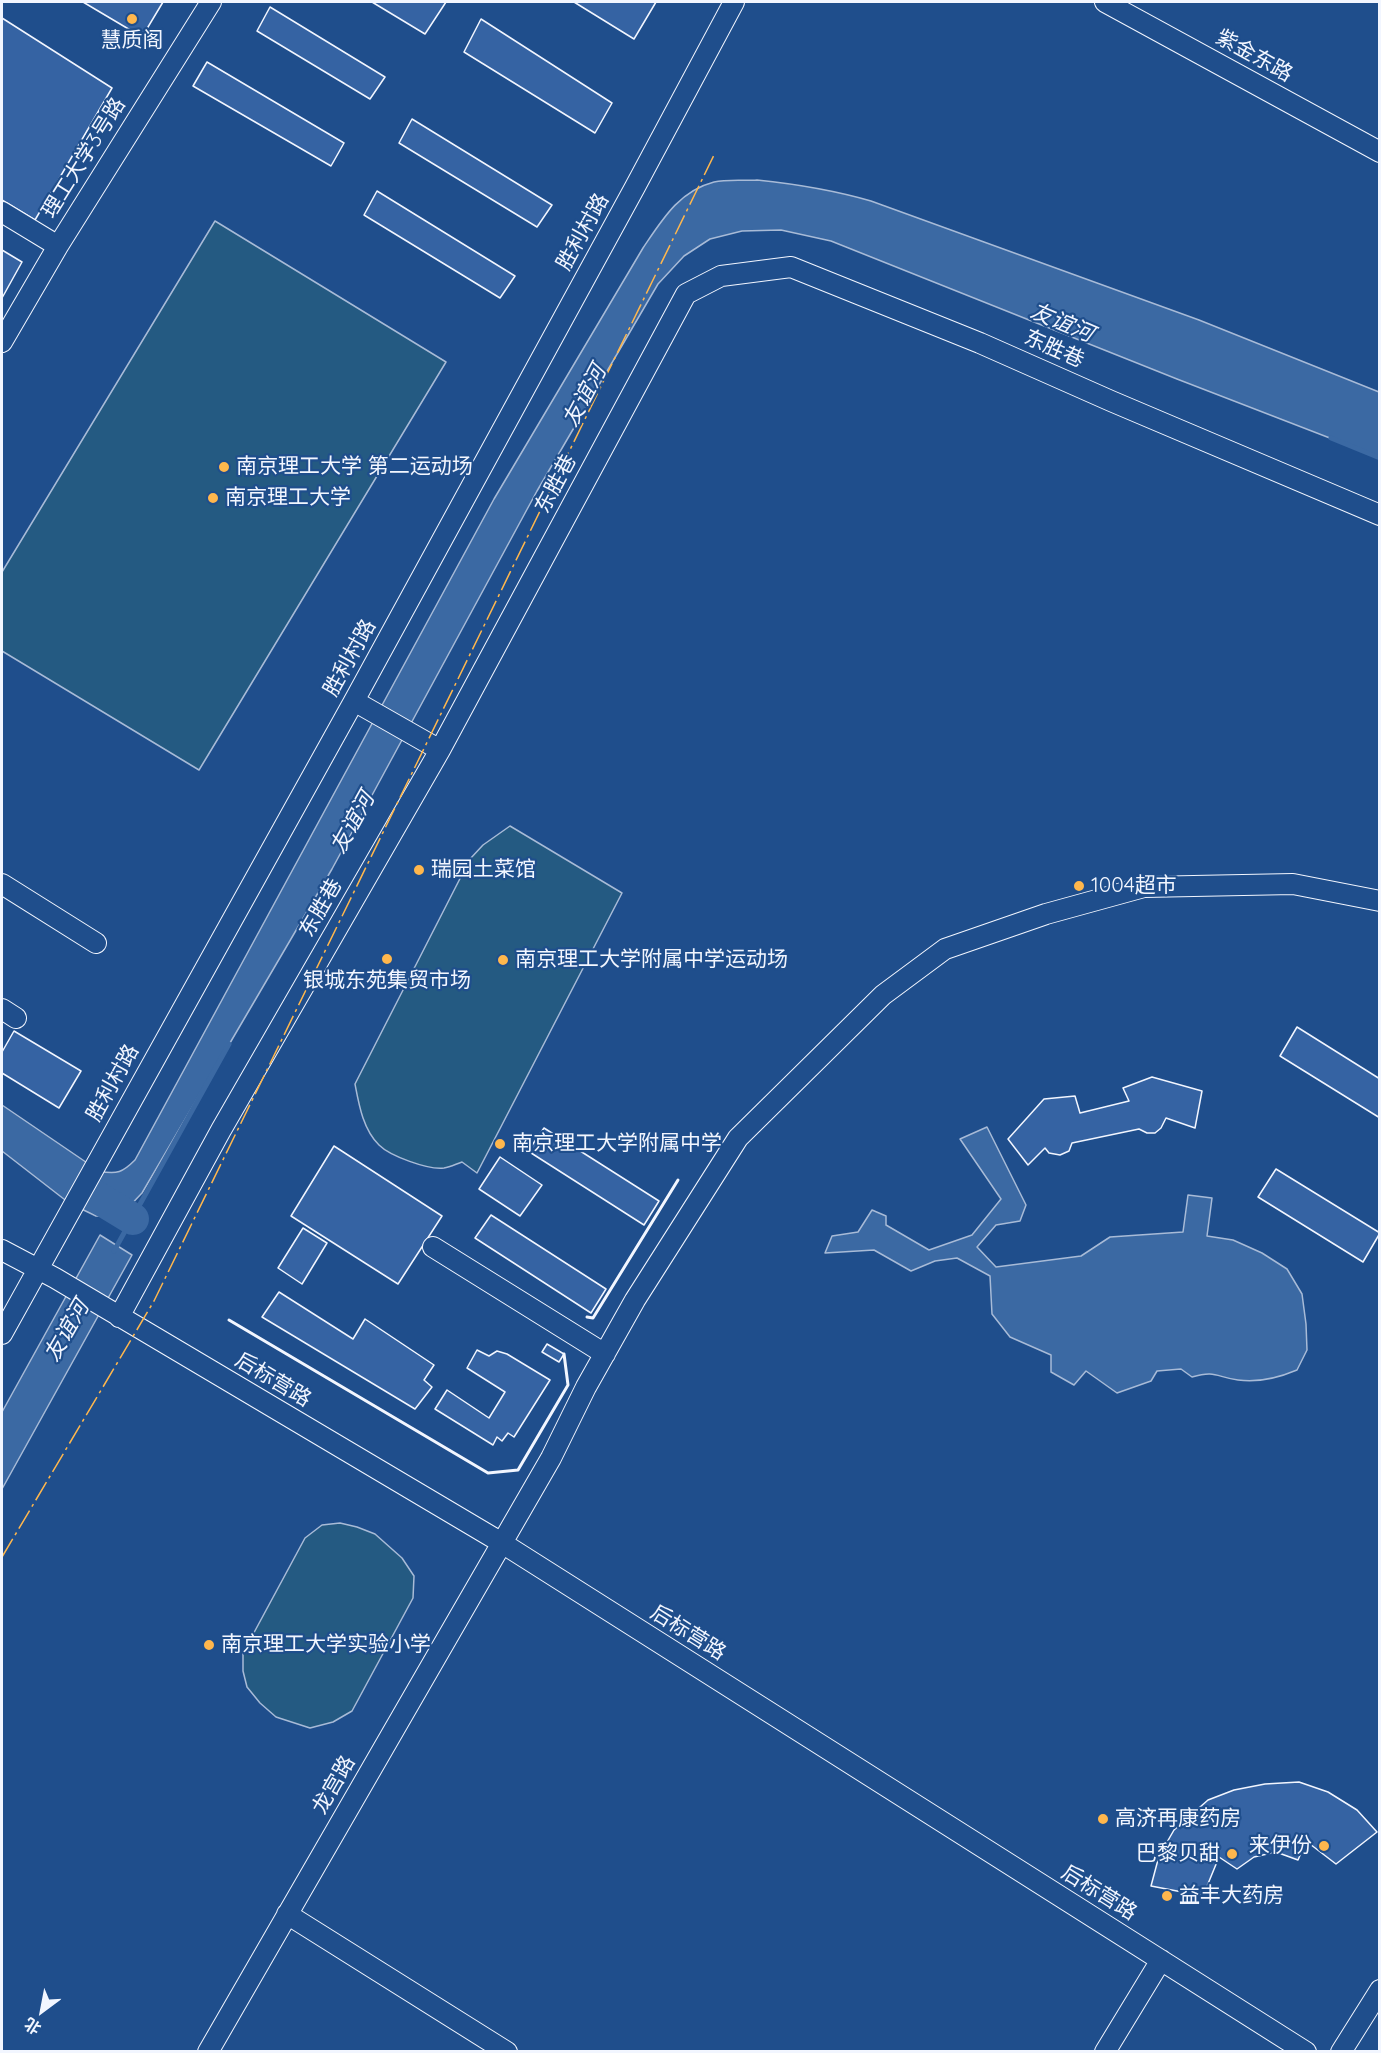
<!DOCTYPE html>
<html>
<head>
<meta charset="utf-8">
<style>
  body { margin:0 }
  #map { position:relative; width:1381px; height:2053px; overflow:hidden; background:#1f4e8c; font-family:Quicksand,"Noto Sans SC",sans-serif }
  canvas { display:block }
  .frame { position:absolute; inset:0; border:3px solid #f2f6ff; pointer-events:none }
  .north { position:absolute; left:12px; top:1981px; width:60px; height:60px; -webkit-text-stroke:4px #1f4e8c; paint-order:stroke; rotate:212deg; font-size:16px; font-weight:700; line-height:24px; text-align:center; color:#f2f6ff }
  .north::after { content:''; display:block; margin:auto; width:21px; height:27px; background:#f2f6ff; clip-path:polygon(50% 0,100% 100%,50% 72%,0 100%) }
</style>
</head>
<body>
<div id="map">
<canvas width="1381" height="2053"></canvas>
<div class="frame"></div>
<div class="north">北</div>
</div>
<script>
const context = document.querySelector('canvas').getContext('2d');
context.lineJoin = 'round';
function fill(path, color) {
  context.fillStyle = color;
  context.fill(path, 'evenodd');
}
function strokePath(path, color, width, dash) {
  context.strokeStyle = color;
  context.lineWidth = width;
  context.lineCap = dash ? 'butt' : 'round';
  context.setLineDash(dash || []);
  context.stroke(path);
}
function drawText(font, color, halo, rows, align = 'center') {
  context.font = font + ' Quicksand,"Noto Sans SC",sans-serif';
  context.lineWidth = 4.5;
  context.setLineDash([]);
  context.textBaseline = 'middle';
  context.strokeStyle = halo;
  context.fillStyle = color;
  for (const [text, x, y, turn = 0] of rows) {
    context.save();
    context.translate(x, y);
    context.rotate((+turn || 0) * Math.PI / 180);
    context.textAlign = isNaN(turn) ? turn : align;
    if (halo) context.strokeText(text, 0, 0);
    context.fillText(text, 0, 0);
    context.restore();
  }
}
const green = new Path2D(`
  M 215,221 L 446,362 L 199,770 L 2,651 L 2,572 Z
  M 510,826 L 622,893 L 477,1173 L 462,1162 C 456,1164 450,1167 444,1168 C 428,1170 390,1156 379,1145 C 363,1129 359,1105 355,1084 L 470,859 L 483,845 Z
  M 340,1523 L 357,1527 L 375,1534 L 402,1558 L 414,1576 L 413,1598 L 352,1711 L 333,1722 L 310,1728 L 276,1717 L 260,1703 L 247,1687 L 243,1671 L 243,1653 L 305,1538 L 322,1525 Z`);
fill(green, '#245a82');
strokePath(green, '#a8bbd7', 1.5);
const water = new Path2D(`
  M 757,180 C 796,184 833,190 871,201 L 1199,320 L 1379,392 L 1379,457 L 1177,379 L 831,241 L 781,230 L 742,231 L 710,239 L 684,256 L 658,284 L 537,491 L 332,869 L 142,1193 L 124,1212 L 109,1216 L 96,1216 L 69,1203 L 2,1151 L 2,1105 L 99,1171 C 117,1175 123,1172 135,1160 L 494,499 L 643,248 C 662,220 679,191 714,182 C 727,179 744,181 757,180 Z
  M 987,1127 L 1026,1205 L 1020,1221 L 996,1225 L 977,1247 L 996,1267 L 1081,1256 L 1110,1237 L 1183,1232 L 1188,1195 L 1212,1198 L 1207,1236 L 1233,1240 L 1262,1253 L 1287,1269 L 1302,1294 L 1306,1324 L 1307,1350 L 1297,1370 C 1278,1378 1259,1383 1238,1380 C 1216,1377 1216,1370 1192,1377 L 1181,1369 L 1157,1371 L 1151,1381 L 1117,1393 L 1086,1371 L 1074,1385 L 1051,1372 L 1051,1355 L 1010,1337 L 992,1314 L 990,1276 L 957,1258 L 935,1261 L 911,1271 L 874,1250 L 825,1253 L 832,1236 L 858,1232 L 872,1210 L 886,1216 L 886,1225 L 929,1250 L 972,1235 L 1001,1199 L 960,1139 Z
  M 100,1235 L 132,1255 L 2,1489 L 2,1412 Z`);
fill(water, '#3b69a3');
strokePath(water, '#a8bbd7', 1.5);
strokePath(new Path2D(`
  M 1331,438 L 1380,458
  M 114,1251 L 229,1044`), '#3b69a3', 5);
strokePath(new Path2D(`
  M 87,1191 L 133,1219`), '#3b69a3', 32);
const building = new Path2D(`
  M 83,2 L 163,2 L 142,37 Z
  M 372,2 L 446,2 L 425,34 Z
  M 574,2 L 656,2 L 634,39 Z
  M 270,7 L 385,77 L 370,99 L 257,31 Z
  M 2,18 L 112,88 L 35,220 L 2,200 Z
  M 481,19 L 612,103 L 595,133 L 464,52 Z
  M 207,62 L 344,143 L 331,166 L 193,86 Z
  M 412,119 L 552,205 L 537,227 L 399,143 Z
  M 377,191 L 515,276 L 500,298 L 364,215 Z
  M 2,250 L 22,262 L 2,298 Z
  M 1297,1027 L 1380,1079 L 1380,1118 L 1280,1056 Z
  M 14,1031 L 81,1071 L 59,1108 L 2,1073 L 2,1052 Z
  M 1152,1077 L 1202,1091 L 1195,1128 L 1166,1118 L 1161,1128 L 1155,1133 L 1147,1133 L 1139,1129 L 1072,1143 L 1069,1151 L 1060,1155 L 1049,1153 L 1045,1148 L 1028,1165 L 1008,1139 L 1044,1099 L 1075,1096 L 1080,1113 L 1129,1101 L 1123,1088 Z
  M 544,1128 L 659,1201 L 644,1225 L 528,1151 Z
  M 334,1146 L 442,1216 L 398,1284 L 291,1216 Z
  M 500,1157 L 542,1185 L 520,1216 L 479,1189 Z
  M 1276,1169 L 1380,1233 L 1363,1262 L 1258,1197 Z
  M 491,1215 L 606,1289 L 591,1313 L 475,1238 Z
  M 303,1228 L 327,1243 L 302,1284 L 278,1268 Z
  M 279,1292 L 353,1339 L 365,1319 L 434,1365 L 424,1380 L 432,1387 L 415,1409 L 262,1317 Z
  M 547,1344 L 564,1354 L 559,1362 L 542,1352 Z
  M 477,1350 L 489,1356 L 497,1351 L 507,1354 L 550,1380 L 514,1437 L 508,1433 L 502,1441 L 497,1437 L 493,1445 L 435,1409 L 447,1390 L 489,1418 L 505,1392 L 467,1368 Z
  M 1299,1782 L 1328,1792 L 1357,1810 L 1377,1832 L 1336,1864 L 1306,1841 L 1298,1860 L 1276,1852 L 1254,1857 L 1237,1869 L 1219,1857 L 1203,1896 L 1151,1886 L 1159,1856 L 1174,1830 L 1208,1800 L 1234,1790 L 1265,1784 Z`);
fill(building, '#3563a3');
strokePath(building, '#f2f6ff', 1.5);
const minor = new Path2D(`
  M 1105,2 L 1380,152
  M 2,212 L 58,246
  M 2,342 L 58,246 L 211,2
  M 354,701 L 440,750
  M 2,884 L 96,943
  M 2,1009 L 16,1018
  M 433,1247 L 605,1354
  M 2,1250 L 55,1278 L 502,1543 L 1306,2052
  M 119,1317 L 221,1130 L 440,750 L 686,294 L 721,276 L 791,267 L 980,343 L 1111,401 L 1380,515
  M 2,1334 L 354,701 L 635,187 L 734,2
  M 287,1914 L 507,2052
  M 208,2052 L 551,1458 L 586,1387 L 635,1300 L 738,1138 L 883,995 L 945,949 L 1046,914 L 1144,887 L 1293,884 L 1380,901
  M 1105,2052 L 1161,1960
  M 1341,2052 L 1380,1990`);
strokePath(minor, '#f2f6ff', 22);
strokePath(minor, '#1f4e8c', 20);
strokePath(new Path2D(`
  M 587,1317 L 593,1318 L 678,1180
  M 229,1320 L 488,1473 L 518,1470 L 568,1385 L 564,1354`), '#f2f6ff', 3);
strokePath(new Path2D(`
  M 2,1557 L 154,1301 L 715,153`), '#ffb74d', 1.5, [21, 4.5, 3, 4.5]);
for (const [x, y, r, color] of [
  [132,19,6,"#ffb74d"],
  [224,467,6,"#ffb74d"],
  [213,498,6,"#ffb74d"],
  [419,870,6,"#ffb74d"],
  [1079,886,6,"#ffb74d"],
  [387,959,6,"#ffb74d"],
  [503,960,6,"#ffb74d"],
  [500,1144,6,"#ffb74d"],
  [209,1645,6,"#ffb74d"],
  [1103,1819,6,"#ffb74d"],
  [1324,1846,6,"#ffb74d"],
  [1232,1854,6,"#ffb74d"],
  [1167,1896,6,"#ffb74d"]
]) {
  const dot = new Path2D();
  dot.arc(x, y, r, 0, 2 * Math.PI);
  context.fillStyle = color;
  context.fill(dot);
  strokePath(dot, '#1f4e8c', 2);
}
drawText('21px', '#f2f6ff', '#1f4e8c', [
  ["慧质阁",132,41,"center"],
  ["南京理工大学 第二运动场",236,467],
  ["南京理工大学",225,498],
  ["瑞园土菜馆",431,870],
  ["1004超市",1091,886],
  ["南京理工大学附属中学运动场",515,960],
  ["银城东苑集贸市场",387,981,"center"],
  ["南京理工大学附属中学",512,1144],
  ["南京理工大学实验小学",221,1645],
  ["高济再康药房",1115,1819],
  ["来伊份",1312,1846,"right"],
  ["巴黎贝甜",1220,1854,"right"],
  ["益丰大药房",1179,1896]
], 'left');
drawText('21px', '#f2f6ff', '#1f4e8c', [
  ["紫金东路",1254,56,29],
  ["理工大学3号路",84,158,-58],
  ["胜利村路",583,232,-61],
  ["东胜巷",1054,349,24],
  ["东胜巷",556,484,-62],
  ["胜利村路",350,658,-61],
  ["东胜巷",321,908,-60],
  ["胜利村路",113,1083,-61],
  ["后标营路",273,1380,31],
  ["后标营路",688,1633,32],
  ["龙宫路",334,1785,-60],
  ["后标营路",1099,1893,32]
]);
drawText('italic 22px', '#f2f6ff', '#1f4e8c', [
  ["友谊河",1062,323,23],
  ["友谊河",585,396,-62],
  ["友谊河",353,823,-61],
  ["友谊河",67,1331,-60]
]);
</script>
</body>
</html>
